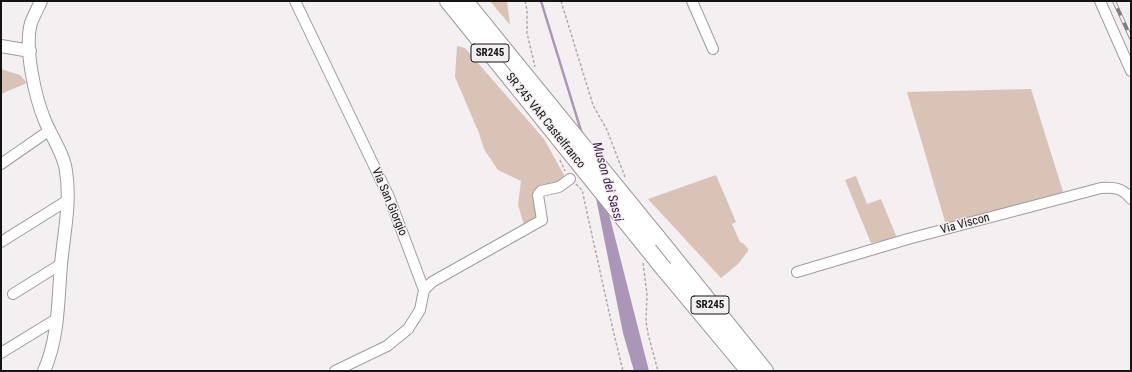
<!DOCTYPE html>
<html>
<head>
<meta charset="utf-8">
<style>
  body { margin:0 }
  #map { position:relative; width:1132px; height:372px; overflow:hidden; background:#f4eff0; font-family:"Roboto Condensed",sans-serif }
  canvas { display:block }
  .frame { position:absolute; inset:0; border:2px solid #151414; pointer-events:none }
</style>
</head>
<body>
<div id="map">
<canvas width="1132" height="372"></canvas>
<div class="frame"></div>
</div>
<script>
const context = document.querySelector('canvas').getContext('2d');
context.lineJoin = 'round';
function fill(path, color) {
  context.fillStyle = color;
  context.fill(path, 'evenodd');
}
function strokePath(path, color, width, dash) {
  context.strokeStyle = color;
  context.lineWidth = width;
  context.lineCap = dash ? 'butt' : 'round';
  context.setLineDash(dash || []);
  context.stroke(path);
}
function drawText(font, color, halo, rows, align = 'center') {
  context.font = font + ' "Roboto Condensed",sans-serif';
  context.lineWidth = 3;
  context.setLineDash([]);
  context.textBaseline = 'middle';
  context.strokeStyle = halo;
  context.fillStyle = color;
  for (const [text, x, y, turn = 0] of rows) {
    context.save();
    context.translate(x, y);
    context.rotate((+turn || 0) * Math.PI / 180);
    context.textAlign = isNaN(turn) ? turn : align;
    if (halo) context.strokeText(text, 0, 0);
    context.fillText(text, 0, 0);
    context.restore();
  }
}
fill(new Path2D(`
  M 490,1 L 507,1 L 510,25 Z
  M 457,46 L 465,48 L 544,139 L 565,177 L 557,183 L 536,190 L 539,218 L 524,225 L 518,205 L 521,181 L 498,170 L 484,149 L 479,133 L 455,77 Z
  M 1,69 L 20,75 L 27,83 L 1,94 Z
  M 1031,89 L 1064,195 L 946,225 L 907,92 Z
  M 716,175 L 736,222 L 732,224 L 740,242 L 744,244 L 748,249 L 748,251 L 738,264 L 721,278 L 648,199 Z
  M 856,176 L 867,204 L 881,199 L 897,238 L 871,243 L 845,180 Z`), '#d9c2b6');
fill(new Path2D(`
  M 595,193 L 608,210 L 649,371 L 634,371 L 623,333 Z`), '#aa96b7');
strokePath(new Path2D(`
  M 541,1 L 582,134`), '#aa96b7', 2.5);
const minor = new Path2D(`
  M 295,1 L 389,197 L 424,290 L 420,310 L 408,329 L 387,346 L 335,371
  M 692,1 L 713,49
  M 1100,1 L 1131,71
  M 1,164 L 50,130
  M 1,242 L 68,200
  M 797,272 L 908,239 L 1101,188 C 1114,187 1123,188 1131,199
  M 424,290 L 432,282 L 542,220 L 538,195 L 541,191 L 559,187 L 570,179
  M 13,294 L 61,264
  M 1,353 L 58,318`);
const tertiary = new Path2D(`
  M 41,1 C 38,8 34,15 31,23 C 24,48 35,97 45,121 C 51,136 64,154 66,171 C 71,202 64,233 61,264 C 58,300 59,337 44,371
  M 1,46 L 30,51`);
const trunk = new Path2D(`
  M 448,1 L 532,105
  M 465,1 L 507,53
  M 657,237 L 765,371
  M 664,269 L 749,371`);
strokePath(minor, '#a09c9d', 12);
strokePath(tertiary, '#a09c9d', 14);
strokePath(trunk, '#a09c9d', 18);
strokePath(new Path2D(`
  M 525,1 L 527,10 L 527,33 L 535,67
  M 561,1 L 593,105 L 607,130 L 625,177
  M 560,160 L 565,171
  M 576,184 L 582,190 L 613,330 L 623,371
  M 643,263 L 647,294 L 646,321 L 648,334 L 658,371`), '#b0acad', 1.5, [3, 2]);
strokePath(minor, '#fff', 10);
strokePath(tertiary, '#fff', 12);
strokePath(trunk, '#fff', 16);
const rail = new Path2D(`
  M 1114,1 L 1131,38`);
strokePath(rail, '#817e7e', 4);
strokePath(rail, '#f4eff0', 2.5, [8]);
const trunkBridge = new Path2D(`
  M 507,53 L 657,237
  M 532,105 L 664,269`);
strokePath(trunkBridge, '#a09c9d', 18, []);
strokePath(trunkBridge, '#fff', 16);
for (const [x, y, w] of [
  [490,53,38],
  [710,305,38]
]) {
  const box = new Path2D();
  box.roundRect(x - w / 2, y - 9, w, 18, 3);
  context.fillStyle = '#f4eff0';
  context.fill(box);
  strokePath(box, '#151414', 1);
}
drawText('bold 11px', '#151414', null, [
  ["SR245",490,53],
  ["SR245",710,305]
]);
drawText('12px', '#151414', '#f4eff0', [
  ["SR 245 VAR Castelfranco",545,121,51],
  ["Via San Giorgio",389,202,67],
  ["Via Viscon",965,224,-15]
]);
drawText('italic 13px', '#3d224d', '#f4eff0', [
  ["Muson dei Sassi",607,182,74]
]);
</script>
</body>
</html>
